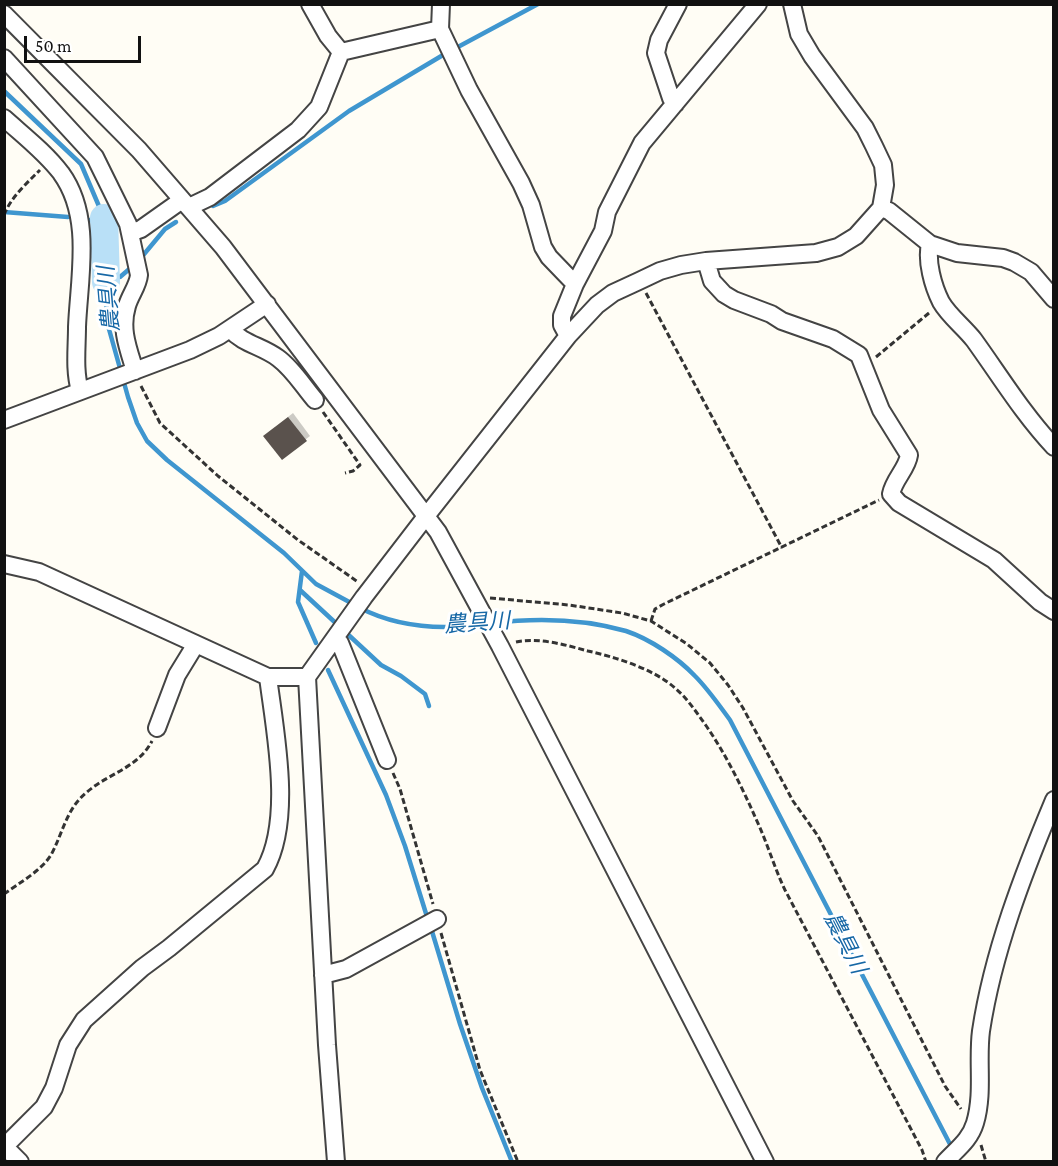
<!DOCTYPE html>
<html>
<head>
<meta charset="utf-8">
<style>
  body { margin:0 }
  #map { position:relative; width:1058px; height:1166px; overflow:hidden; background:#fffdf5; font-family:"Crimson Pro",serif }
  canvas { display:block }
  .frame { position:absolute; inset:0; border:6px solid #111; pointer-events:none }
  .scale { position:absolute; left:24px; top:36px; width:117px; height:27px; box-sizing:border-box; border:3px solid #111; border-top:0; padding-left:8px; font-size:18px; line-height:21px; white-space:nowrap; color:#111; -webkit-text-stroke:4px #fff; paint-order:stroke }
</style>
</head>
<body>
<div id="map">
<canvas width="1058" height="1166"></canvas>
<div class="frame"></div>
<div class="scale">50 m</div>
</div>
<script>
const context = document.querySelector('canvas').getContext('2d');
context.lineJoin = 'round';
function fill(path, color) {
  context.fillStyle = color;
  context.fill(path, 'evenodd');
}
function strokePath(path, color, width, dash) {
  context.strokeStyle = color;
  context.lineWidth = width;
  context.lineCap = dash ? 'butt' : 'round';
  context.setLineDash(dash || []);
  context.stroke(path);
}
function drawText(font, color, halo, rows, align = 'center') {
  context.font = font + ' "Crimson Pro","Noto Sans JP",serif';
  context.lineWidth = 6;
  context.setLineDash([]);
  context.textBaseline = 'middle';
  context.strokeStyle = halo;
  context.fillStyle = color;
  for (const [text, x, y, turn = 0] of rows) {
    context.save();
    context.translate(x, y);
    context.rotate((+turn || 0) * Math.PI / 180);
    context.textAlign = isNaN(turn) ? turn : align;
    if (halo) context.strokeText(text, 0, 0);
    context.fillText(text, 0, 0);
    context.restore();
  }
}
fill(new Path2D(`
  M 293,413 L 310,436 L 282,458 L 269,432 Z`), '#0003');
strokePath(new Path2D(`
  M 456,48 L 538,4
  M 4,91 L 81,164 L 104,218 L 90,220
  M 213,206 L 225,201 L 349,111 L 443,55
  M 4,212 L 68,217
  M 140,259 L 165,229 L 176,222
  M 134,265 L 120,277 L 106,282 L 107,322 L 128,397 L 137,423 L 147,441 L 167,460 L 284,553 L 316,584 L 353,604
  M 302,571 L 298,602 L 316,643
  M 300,590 L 381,665 L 401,676 L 425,694 L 429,706
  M 360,608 C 399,628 442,630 484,624
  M 492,623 C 535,618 584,619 626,631 C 650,639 678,658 695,676 C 708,689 719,705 730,720 L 952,1148
  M 328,670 L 386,795 L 405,846 L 428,920
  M 431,928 L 460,1024 L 482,1088 L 512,1162`), '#3f96cf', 4.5);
strokePath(new Path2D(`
  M 104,218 L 106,282`), '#b9e0f7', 28);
fill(new Path2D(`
  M 288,417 L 307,441 L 282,460 L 263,436 Z`), '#5a524d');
const minor = new Path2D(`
  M 310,4 L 328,36 L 341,52 L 440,29
  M 441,4 L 440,29 L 469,90 L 521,183 L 531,205 L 543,247 L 549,257 L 575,284
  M 4,14 L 139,150 L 223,247 L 438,532 L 500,646 L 765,1162
  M 4,58 L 95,157 L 128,224 L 139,275 C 138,286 130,295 127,306 C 120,329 128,348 135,371
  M 675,104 L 671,98 L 656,53 L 659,40 L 678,4
  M 4,118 C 24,136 45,152 61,173 C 93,217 79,277 77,327 C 77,348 74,370 80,391
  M 189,207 L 210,197 L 298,130 L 319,107 L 341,52
  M 881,208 L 889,211 L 930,244 L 957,253 L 1003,258 L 1014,262 L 1031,272 L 1054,299
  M 130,233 L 141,229 L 182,200
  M 930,244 C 926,261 933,286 941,302 C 949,316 964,327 974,340 C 1000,376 1023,414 1054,447
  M 706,261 L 712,281 L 724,294 L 734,300 L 771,314 L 782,321 L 833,339 L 859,355 L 881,410 L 909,455 C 907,469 894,479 891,494 L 899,503 L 994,560 L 1040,602 L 1054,611
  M 230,329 C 243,344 262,346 278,358 C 293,369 303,386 315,400
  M 568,336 L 562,325 L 562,316 L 575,284 L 603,231 L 607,212 L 642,143 L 758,4
  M 4,420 L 190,350 L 219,336 L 267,304
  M 4,564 L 39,572 L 268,677 L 307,677
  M 334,639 L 340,643 L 387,760
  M 157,728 L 177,675 L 196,644
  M 323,975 L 346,969 L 437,919
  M 4,1146 L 20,1162
  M 5,1146 L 44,1107 L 54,1088 L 68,1045 L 84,1020 L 142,968 L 169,948 L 265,869 C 293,819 275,732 268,677
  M 336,1162 L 327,1045 L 307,677 L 364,597 L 427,515 L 568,336 L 597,305 L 613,293 L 639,281 L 660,271 L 681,265 L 706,261 L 816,253 L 838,247 L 856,236 L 881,208 L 885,185 L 883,165 L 874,146 L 865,128 L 812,56 L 799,34 L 792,4
  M 945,1162 C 957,1149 970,1140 975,1123 C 984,1093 977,1061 981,1031 C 993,952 1023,874 1054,800`);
strokePath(minor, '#444', 20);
strokePath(new Path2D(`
  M 4,215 C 11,197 27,183 40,170
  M 646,293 L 782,548
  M 876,357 L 929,313
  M 141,386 L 160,423 L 218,476 L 298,540 L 358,582
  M 323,412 L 360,465 L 353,471 L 345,473
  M 490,598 L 569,605 L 622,613 L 651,621 L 687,644 L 710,663 L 728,685 L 743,708 L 793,801 L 818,836 L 945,1086 L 961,1109
  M 651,621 L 655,609 L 664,604 L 879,500
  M 516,642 C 538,637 566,645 588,651 C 615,657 654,669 675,688 C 687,698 697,713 707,727 C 726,755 742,787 756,819 C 767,842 774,867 785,890 L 922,1150 L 926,1162
  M 393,773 L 400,789 L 433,904
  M 4,894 C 19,883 41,871 51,855 C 63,833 66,809 87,792 C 109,773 138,768 152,741
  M 441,933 L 480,1070 L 518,1162
  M 981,1145 L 986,1162`), '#333', 3, [6, 3]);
strokePath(minor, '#fff', 16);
drawText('italic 22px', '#1768a6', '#fff', [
  ["農具川",109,299,-95],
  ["農具川",477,623,-4],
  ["農具川",845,943,63]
]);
</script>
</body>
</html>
